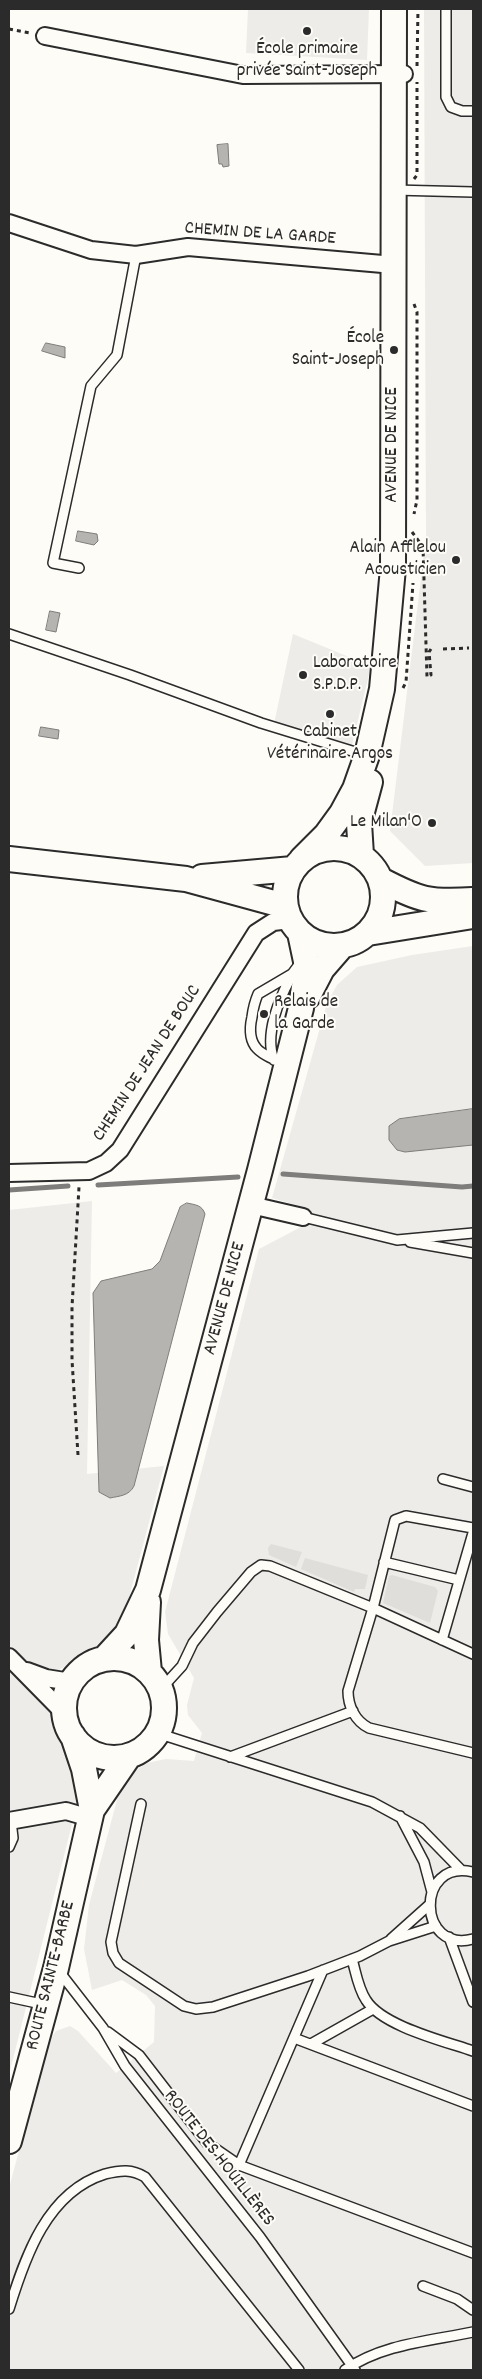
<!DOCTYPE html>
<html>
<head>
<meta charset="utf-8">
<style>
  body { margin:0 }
  #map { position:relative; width:482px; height:2379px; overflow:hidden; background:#fdfcf7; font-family:Dekko,sans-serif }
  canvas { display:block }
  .frame { position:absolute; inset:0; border:10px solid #2b2b2b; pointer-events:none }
</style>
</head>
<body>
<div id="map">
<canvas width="482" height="2379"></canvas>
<div class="frame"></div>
</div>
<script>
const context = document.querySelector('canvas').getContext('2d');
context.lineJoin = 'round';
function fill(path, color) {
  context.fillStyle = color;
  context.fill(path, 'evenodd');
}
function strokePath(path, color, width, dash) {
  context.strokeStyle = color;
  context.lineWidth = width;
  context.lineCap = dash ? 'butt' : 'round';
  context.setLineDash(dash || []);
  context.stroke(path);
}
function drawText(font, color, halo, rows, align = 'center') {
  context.font = font + ' Dekko,sans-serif';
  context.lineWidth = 4;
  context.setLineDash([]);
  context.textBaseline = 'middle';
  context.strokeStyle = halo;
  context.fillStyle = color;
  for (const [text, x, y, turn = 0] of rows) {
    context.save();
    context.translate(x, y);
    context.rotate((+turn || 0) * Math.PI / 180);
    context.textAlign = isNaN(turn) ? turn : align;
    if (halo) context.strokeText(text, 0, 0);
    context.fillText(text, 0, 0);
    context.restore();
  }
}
fill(new Path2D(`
  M 248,9 L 369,9 L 367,60 L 246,53 Z
  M 424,9 L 473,9 L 473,863 L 425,866 L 390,831 L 426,537 Z
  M 293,634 L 371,666 L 352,745 L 274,724 Z
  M 473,946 L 473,2370 L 9,2370 L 9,2188 L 48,2043 L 56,2031 L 70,2026 L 78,2031 L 116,2073 L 154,2042 L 155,2006 L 146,1995 L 122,1980 L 92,1990 L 84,1949 L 89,1905 L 121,1785 L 133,1772 L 147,1763 L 166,1759 L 194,1761 L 202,1733 L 188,1715 L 187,1705 L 194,1678 L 168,1634 L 165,1612 L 259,1249 L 301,1227 L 306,1208 L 272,1198 L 327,1003 L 337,985 L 357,967 L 412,955 Z
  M 92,1201 L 87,1474 L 164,1466 L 123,1620 L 105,1649 L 60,1669 L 47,1705 L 59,1722 L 79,1781 L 78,1800 L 9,2075 L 9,1210 Z`), '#edece8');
fill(new Path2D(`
  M 271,1544 L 302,1552 L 296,1567 L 269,1555 L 268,1548 Z
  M 305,1558 L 368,1575 L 365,1589 L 355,1589 L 354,1592 L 301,1569 Z
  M 392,1575 L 435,1587 L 438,1591 L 430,1623 L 383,1603 L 389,1576 Z`), '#dfdeda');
const water = new Path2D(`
  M 228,144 L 229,166 L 223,167 L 222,164 L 219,164 L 217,145 Z
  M 46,343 L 65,347 L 65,358 L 42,351 Z
  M 78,531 L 97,534 L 98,541 L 94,545 L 76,541 Z
  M 50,611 L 60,613 L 56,632 L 46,630 Z
  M 41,727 L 59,730 L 58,739 L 39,736 Z
  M 473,1109 L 473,1145 L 405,1152 L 397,1150 L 389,1140 L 389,1126 L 399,1119 Z
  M 187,1203 C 196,1205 202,1205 205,1214 L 134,1486 C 129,1496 119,1496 110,1498 L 99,1492 L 93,1293 L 101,1281 L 152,1269 L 160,1261 L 180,1207 Z`);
fill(water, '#b5b4b1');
strokePath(water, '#7e7d7b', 1);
strokePath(new Path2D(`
  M 283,1174 L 462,1187 L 473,1186
  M 98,1185 L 238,1177
  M 9,1190 L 68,1186`), '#7e7d7b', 5);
const lane = new Path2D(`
  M 446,9 L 446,97 L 451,107 L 462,111 L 473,111
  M 394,190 L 473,192
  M 79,568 L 53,563 L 91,386 L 117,355 L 136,255
  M 9,634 L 130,675 L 261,723 L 365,755
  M 274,1060 C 264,1035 279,999 291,977
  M 287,1064 C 261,1055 245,1048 252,1017 C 253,1009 255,1001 258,994 L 292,974 L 301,962
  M 303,1217 L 397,1240 L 473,1233
  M 410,1242 L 473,1253
  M 443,1479 L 473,1487
  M 473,1528 L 406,1516 L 395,1520 L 373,1608 L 348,1691 C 348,1706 355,1721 369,1728 L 473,1753
  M 384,1562 L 459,1580
  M 442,1640 L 473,1533
  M 161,1689 L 182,1666 L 193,1643 L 217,1612 L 251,1572 L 261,1565 L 270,1566 L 373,1608 L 473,1654
  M 157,1733 L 372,1802 L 420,1828 L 461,1870
  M 230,1757 L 353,1711
  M 141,1804 L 111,1942 L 113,1953 L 119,1963 L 184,2006 L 196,2009 L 213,2007 L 308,1976 L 360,1956 L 389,1941 L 436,1926
  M 400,1816 L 424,1862 L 432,1892
  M 9,1847 L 13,1838 L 11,1821
  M 473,1872 C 415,1858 417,1954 473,1939
  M 449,1937 L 473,2002
  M 391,1939 L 429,1905
  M 352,1959 C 356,1973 358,1988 366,2000 C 382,2026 444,2041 473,2051
  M 58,1970 L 103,2028 L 125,2066 L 260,2237 L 355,2370
  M 9,1997 L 46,2005
  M 108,2032 L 139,2055 L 207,2143 L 239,2165 L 473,2253
  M 294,2038 L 473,2106
  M 311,2044 L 373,2009
  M 239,2165 L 323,1970
  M 423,2286 L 457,2299 L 473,2310
  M 9,2309 C 25,2257 47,2192 105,2174 C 121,2170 132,2169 145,2177 L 299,2370
  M 345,2370 C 382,2344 430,2341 473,2332`);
const street = new Path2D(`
  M 45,36 L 243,75 L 404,74
  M 9,223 L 91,250 L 136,255 L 188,247 L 394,265
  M 9,1173 L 89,1171 L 106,1163 L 120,1150 L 256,933 L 273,922 L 290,920
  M 251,1205 L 303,1217
  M 9,1657 L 64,1713
  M 27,1671 L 46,1678 L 71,1682
  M 9,1821 L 66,1811 L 90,1818`);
const secondary = new Path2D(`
  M285 897a49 49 0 1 1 98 0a49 49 0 1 1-98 0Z
  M 361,855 L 359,823 L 370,782
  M 9,859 L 186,879 L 285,906
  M 302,859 L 326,835 L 342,813 L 355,789 L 367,755 L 382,689 L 393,568 L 394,9
  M 202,877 L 293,869
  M 381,880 C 419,900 429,903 473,900
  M 368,933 L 473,916
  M 308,996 L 322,969 L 342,946
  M 148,1602 L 146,1640 L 149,1672
  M64 1708a50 50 0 1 1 100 0a50 50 0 1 1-100 0Z
  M 104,1659 L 127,1634 L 148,1590 L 260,1170 L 301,1008 L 307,966 L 300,933
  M 73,1736 L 84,1769 L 92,1810
  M 9,2141 L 56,1968 L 92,1810 L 129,1756`);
strokePath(lane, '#2b2b2b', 12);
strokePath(street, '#2b2b2b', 20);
strokePath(secondary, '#2b2b2b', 28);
strokePath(new Path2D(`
  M 9,29 L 30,33
  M 417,66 L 418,9
  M 414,179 L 417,175 L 417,82
  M 414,304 L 417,312 L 417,500 L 414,514
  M 412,532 L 423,547 L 427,677 L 431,675 L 429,652 L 431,649
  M 443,649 L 469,648
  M 403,688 L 406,682 L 413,583
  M 78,1455 L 72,1360 L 72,1307 L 79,1187`), '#2b2b2b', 3, [4, 4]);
strokePath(lane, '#fdfcf7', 9);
strokePath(street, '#fdfcf7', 16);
strokePath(secondary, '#fdfcf7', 24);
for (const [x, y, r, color] of [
  [307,31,5,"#2b2b2b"],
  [394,350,5,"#2b2b2b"],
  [456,560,5,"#2b2b2b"],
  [303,675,5,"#2b2b2b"],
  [330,714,5,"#2b2b2b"],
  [432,823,5,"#2b2b2b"],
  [264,1014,5,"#2b2b2b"]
]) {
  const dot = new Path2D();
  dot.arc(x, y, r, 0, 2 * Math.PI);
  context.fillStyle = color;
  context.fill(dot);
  strokePath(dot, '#fdfcf7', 2);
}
drawText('19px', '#2b2b2b', '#fdfcf7', [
  ["École primaire",307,50,"center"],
  ["privée Saint-Joseph",307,72,"center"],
  ["École",384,339],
  ["Saint-Joseph",384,361],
  ["Alain Afflelou",446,549],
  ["Acousticien",446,571],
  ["Laboratoire",313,664,"left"],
  ["S.P.D.P.",313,686,"left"],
  ["Cabinet",330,733,"center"],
  ["Vétérinaire Argos",330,755,"center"],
  ["Le Milan'O",422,823],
  ["Relais de",274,1003,"left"],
  ["la Garde",274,1025,"left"]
], 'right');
drawText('19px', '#2b2b2b', '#fdfcf7', [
  ["CHEMIN DE LA GARDE",260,235,4],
  ["AVENUE DE NICE",393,445,-90],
  ["CHEMIN DE JEAN DE BOUC",148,1064,-57],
  ["AVENUE DE NICE",226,1299,-75],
  ["ROUTE SAINTE-BARBE",52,1976,-76],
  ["ROUTE DES HOUILLÈRES",218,2159,52]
]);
</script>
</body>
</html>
